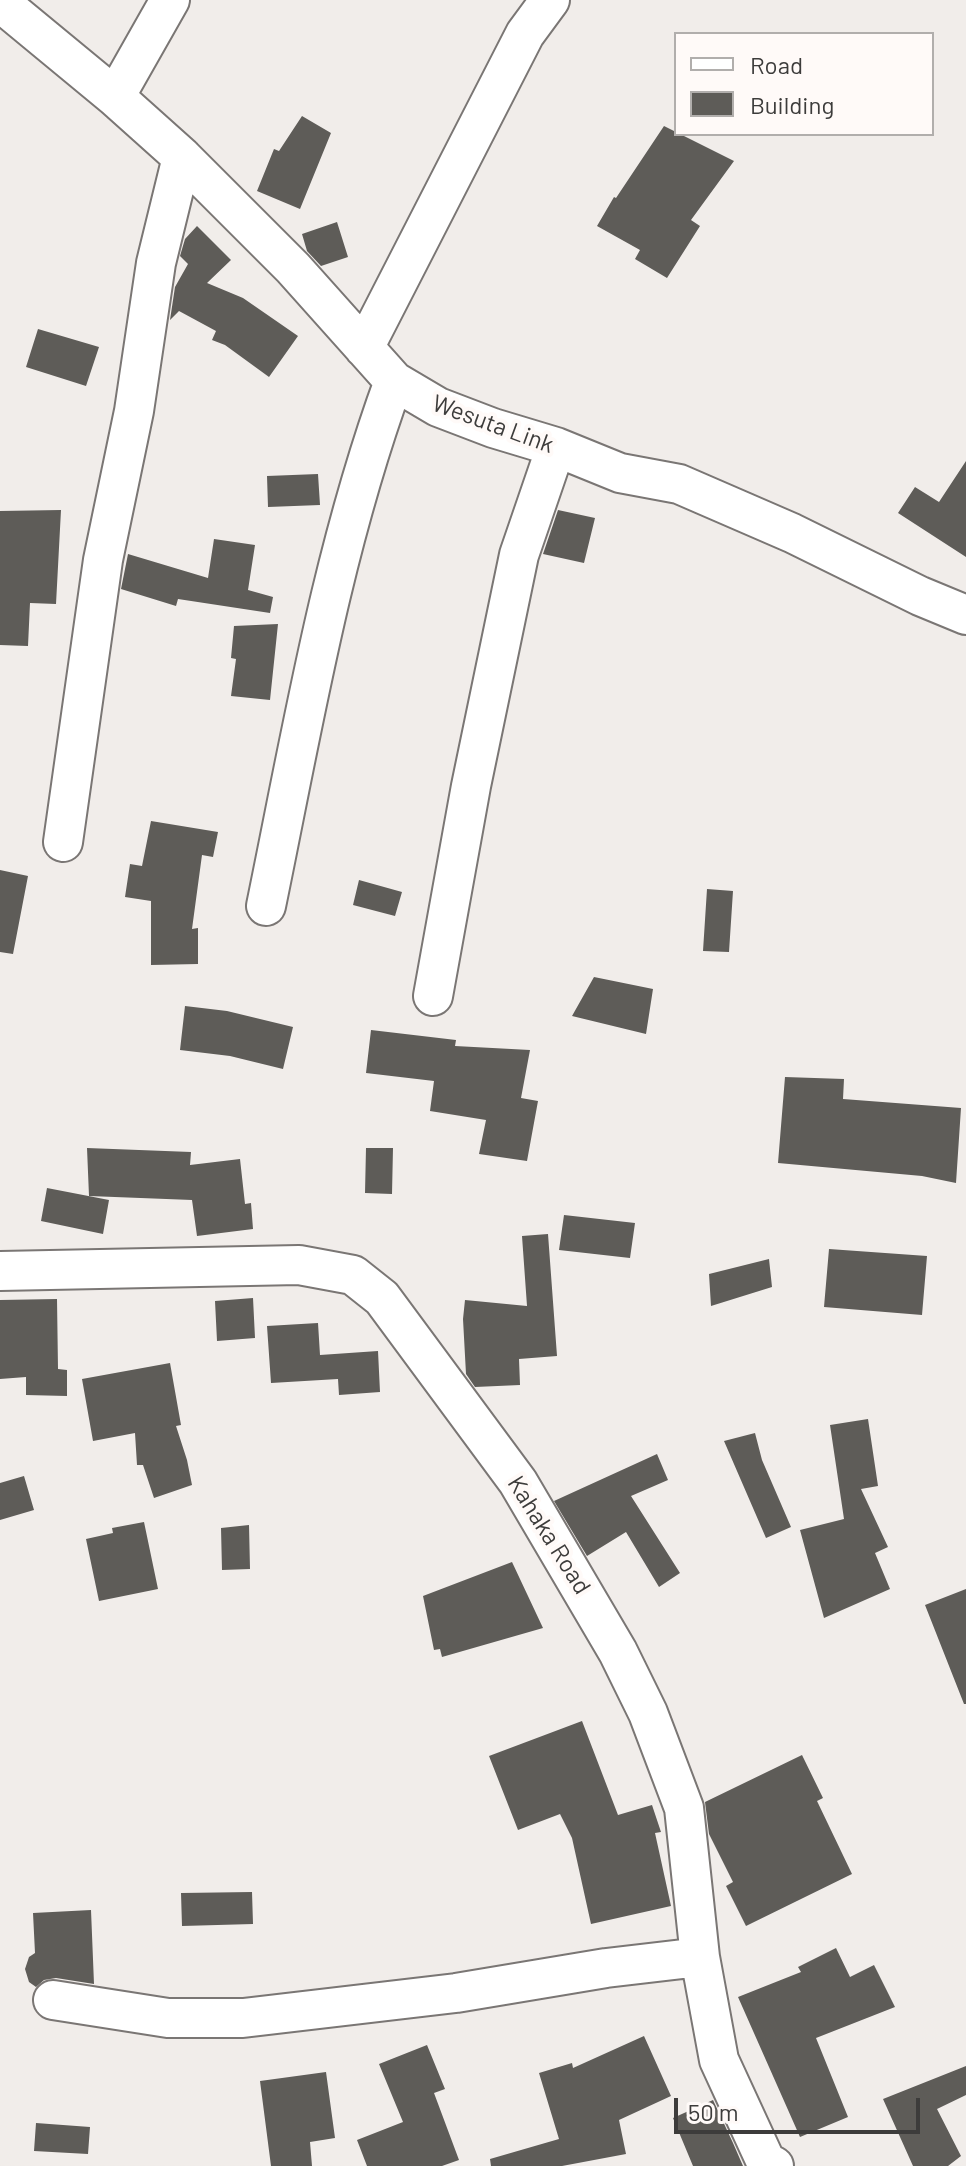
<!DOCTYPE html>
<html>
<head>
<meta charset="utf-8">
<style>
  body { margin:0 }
  #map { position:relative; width:966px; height:2166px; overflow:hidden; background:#f1edea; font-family:Barlow,sans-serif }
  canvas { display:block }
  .legend { position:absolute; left:674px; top:32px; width:260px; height:104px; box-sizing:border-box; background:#fffaf8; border:2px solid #b1aeac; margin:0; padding:10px 14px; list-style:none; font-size:24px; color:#3d3c3b }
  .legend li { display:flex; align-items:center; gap:16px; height:40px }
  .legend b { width:40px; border:2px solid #b1aeac }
  .scale { position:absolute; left:674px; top:2098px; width:246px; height:36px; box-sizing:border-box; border:4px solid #3d3c3b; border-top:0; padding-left:10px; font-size:24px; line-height:28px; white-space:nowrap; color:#3d3c3b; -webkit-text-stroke:6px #fffaf8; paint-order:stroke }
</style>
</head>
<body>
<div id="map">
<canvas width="966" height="2166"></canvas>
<ul class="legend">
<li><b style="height:10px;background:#fff"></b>Road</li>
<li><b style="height:22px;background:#5e5c58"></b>Building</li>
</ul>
<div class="scale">50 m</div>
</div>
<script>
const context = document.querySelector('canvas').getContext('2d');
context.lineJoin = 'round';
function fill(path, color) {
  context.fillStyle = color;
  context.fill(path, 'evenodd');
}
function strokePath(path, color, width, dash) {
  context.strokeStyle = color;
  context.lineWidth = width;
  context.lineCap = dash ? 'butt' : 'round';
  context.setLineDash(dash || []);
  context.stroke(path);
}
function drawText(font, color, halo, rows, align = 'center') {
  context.font = font + ' Barlow,sans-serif';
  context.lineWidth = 8;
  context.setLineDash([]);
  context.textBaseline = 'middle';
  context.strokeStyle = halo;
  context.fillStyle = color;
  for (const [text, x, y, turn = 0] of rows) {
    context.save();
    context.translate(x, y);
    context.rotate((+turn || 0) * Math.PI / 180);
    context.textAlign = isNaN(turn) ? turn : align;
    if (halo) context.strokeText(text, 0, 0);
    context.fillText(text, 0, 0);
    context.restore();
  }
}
fill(new Path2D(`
  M 302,116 L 331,133 L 300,209 L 257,191 L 274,149 L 279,151 Z
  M 664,126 L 734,161 L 691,220 L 700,226 L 667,278 L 635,259 L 640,250 L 597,226 L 614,197 L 616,198 Z
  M 337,222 L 348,257 L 321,266 L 307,251 L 302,234 Z
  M 197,226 L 231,260 L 207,283 L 243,298 L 298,336 L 269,377 L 225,345 L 212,340 L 216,331 L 179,311 L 170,320 L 175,287 L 188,264 L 180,256 L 185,239 Z
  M 38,329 L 99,347 L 86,386 L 26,367 Z
  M 966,461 L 966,557 L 898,513 L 915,487 L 939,502 Z
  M 318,474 L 320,505 L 268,507 L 267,476 Z
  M 61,510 L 56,604 L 30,603 L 28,646 L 0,645 L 0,511 Z
  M 558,510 L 595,518 L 584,563 L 543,554 Z
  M 214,539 L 255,545 L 248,590 L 273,597 L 270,613 L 178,599 L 176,606 L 121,589 L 128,554 L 208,578 Z
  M 278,624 L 270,700 L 231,696 L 236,659 L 231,658 L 234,626 Z
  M 151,821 L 218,832 L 213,857 L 202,855 L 192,929 L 198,928 L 198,964 L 151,965 L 151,901 L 125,897 L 130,864 L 142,866 Z
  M 0,870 L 28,876 L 13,954 L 0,952 Z
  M 359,880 L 402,892 L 395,916 L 353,905 Z
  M 707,889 L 733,891 L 729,952 L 703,951 Z
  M 594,977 L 653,989 L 646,1034 L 572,1016 Z
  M 185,1006 L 227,1011 L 293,1027 L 283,1069 L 230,1056 L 180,1050 Z
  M 371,1030 L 456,1040 L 455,1046 L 530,1050 L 521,1098 L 538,1101 L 527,1161 L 479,1154 L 486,1120 L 430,1111 L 434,1081 L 366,1073 Z
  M 785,1077 L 844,1079 L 843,1099 L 961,1108 L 956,1183 L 922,1176 L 778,1163 Z
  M 87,1148 L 191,1152 L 190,1165 L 240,1159 L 245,1204 L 251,1203 L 253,1229 L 197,1236 L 192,1200 L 89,1196 Z
  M 366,1148 L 393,1148 L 392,1194 L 365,1193 Z
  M 47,1188 L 109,1200 L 103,1234 L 41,1221 Z
  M 564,1215 L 635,1223 L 630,1258 L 559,1250 Z
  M 548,1234 L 557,1356 L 519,1359 L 520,1385 L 475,1387 L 466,1374 L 463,1319 L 465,1300 L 527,1306 L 522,1236 Z
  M 829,1249 L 927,1256 L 922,1315 L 824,1307 Z
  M 769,1259 L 772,1287 L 711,1306 L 709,1274 Z
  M 253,1298 L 255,1338 L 217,1341 L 215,1301 Z
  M 57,1299 L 58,1369 L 67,1370 L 67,1396 L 26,1395 L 26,1377 L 0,1379 L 0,1300 Z
  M 318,1323 L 320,1355 L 378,1351 L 380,1392 L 339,1395 L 338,1379 L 271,1383 L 267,1326 Z
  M 170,1363 L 181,1425 L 176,1426 L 187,1460 L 192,1485 L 154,1498 L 143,1465 L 137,1465 L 135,1433 L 93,1441 L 82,1379 Z
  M 868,1419 L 878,1486 L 861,1489 L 888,1547 L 875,1553 L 890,1589 L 824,1618 L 800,1530 L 844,1519 L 830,1425 Z
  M 755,1433 L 762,1460 L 791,1527 L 766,1538 L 724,1441 Z
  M 657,1454 L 668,1480 L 631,1496 L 680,1573 L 659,1587 L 626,1532 L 587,1556 L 554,1501 Z
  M 24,1476 L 34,1510 L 0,1520 L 0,1483 Z
  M 144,1522 L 158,1589 L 99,1601 L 86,1539 L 113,1533 L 112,1528 Z
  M 249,1525 L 250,1569 L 222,1570 L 221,1528 Z
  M 512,1562 L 543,1628 L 442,1657 L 440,1649 L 434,1650 L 423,1596 Z
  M 966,1589 L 966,1704 L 964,1704 L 925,1605 Z
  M 582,1721 L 618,1815 L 652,1805 L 661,1832 L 655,1833 L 671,1906 L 591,1924 L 572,1838 L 560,1814 L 518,1830 L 489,1756 Z
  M 802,1755 L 823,1798 L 817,1801 L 852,1874 L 746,1926 L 726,1886 L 733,1882 L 709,1834 L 705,1802 Z
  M 252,1892 L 253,1924 L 182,1926 L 181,1893 Z
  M 91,1910 L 94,1984 L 56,1978 L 44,1980 L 36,1987 L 29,1982 L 25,1969 L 29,1957 L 35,1953 L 33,1913 Z
  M 836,1948 L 850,1977 L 874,1965 L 895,2007 L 816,2038 L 848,2117 L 800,2137 L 738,1997 L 801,1972 L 798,1967 Z
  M 644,2036 L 671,2096 L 619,2120 L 626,2154 L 562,2166 L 491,2166 L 490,2159 L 559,2139 L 539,2073 L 572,2063 L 573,2068 Z
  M 427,2045 L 445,2089 L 434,2093 L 459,2160 L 442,2166 L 367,2166 L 357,2140 L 403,2122 L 379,2064 Z
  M 966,2066 L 966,2095 L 937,2109 L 961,2156 L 948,2166 L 913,2166 L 883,2099 Z
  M 326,2072 L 335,2138 L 310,2142 L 312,2166 L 271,2166 L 260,2081 Z
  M 713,2100 L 733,2143 L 743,2166 L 693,2166 L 673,2118 Z
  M 36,2123 L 90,2127 L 88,2154 L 34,2151 Z`), '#5e5c58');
const street = new Path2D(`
  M 0,2 L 115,97 L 182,157 L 293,268 L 394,381 L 438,407 L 493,428 L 556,447 L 620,473 L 679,484 L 792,533 L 920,596 L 966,615
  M 115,97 L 170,0
  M 364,348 L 525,34 L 550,0
  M 63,842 L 103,560 L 134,411 L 156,263 L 182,157
  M 266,906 C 302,731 332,550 394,381
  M 433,996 L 471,786 L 519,555 L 556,447
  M 0,1271 L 299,1265 L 353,1275 L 382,1298 L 518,1482 L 618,1652 L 648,1713 L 684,1808 L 700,1957 L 719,2060 L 766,2162 L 774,2166
  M 53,2000 L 168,2018 L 243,2018 L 456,1993 L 606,1968 L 700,1957`);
strokePath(street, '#7a7674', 42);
strokePath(street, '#fff', 38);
drawText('24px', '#3d3c3b', '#fffaf8', [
  ["Wesuta Link",493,424,20],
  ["Kahaka Road",549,1535,58]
]);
</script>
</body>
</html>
